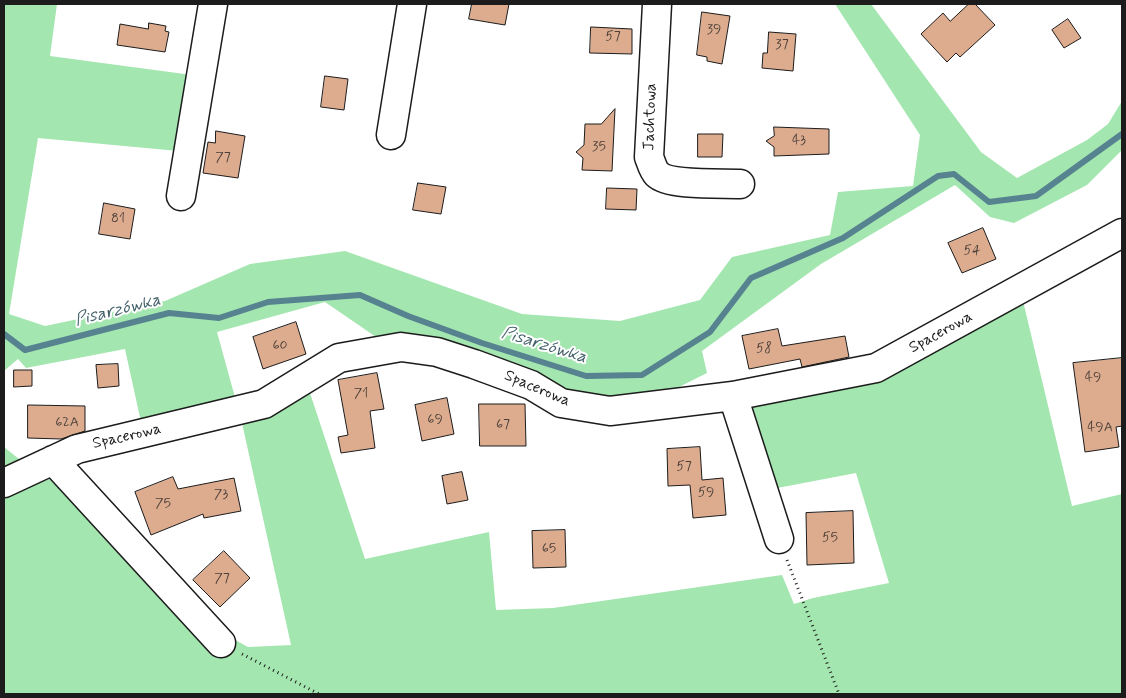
<!DOCTYPE html>
<html>
<head>
<meta charset="utf-8">
<style>
  body { margin:0 }
  #map { position:relative; width:1126px; height:698px; overflow:hidden; background:#fff; font-family:Mynerve,sans-serif }
  canvas { display:block }
  .frame { position:absolute; inset:0; border:5px solid #1c1c1c; pointer-events:none }
</style>
</head>
<body>
<div id="map">
<canvas width="1126" height="698"></canvas>
<div class="frame"></div>
</div>
<script>
const context = document.querySelector('canvas').getContext('2d');
context.lineJoin = 'round';
function fill(path, color) {
  context.fillStyle = color;
  context.fill(path, 'evenodd');
}
function strokePath(path, color, width, dash) {
  context.strokeStyle = color;
  context.lineWidth = width;
  context.lineCap = dash ? 'butt' : 'round';
  context.setLineDash(dash || []);
  context.stroke(path);
}
function drawText(font, color, halo, rows, align = 'center') {
  context.font = font + ' Mynerve,sans-serif';
  context.lineWidth = 4;
  context.setLineDash([]);
  context.textBaseline = 'middle';
  context.strokeStyle = halo;
  context.fillStyle = color;
  for (const [text, x, y, turn = 0] of rows) {
    context.save();
    context.translate(x, y);
    context.rotate((+turn || 0) * Math.PI / 180);
    context.textAlign = isNaN(turn) ? turn : align;
    if (halo) context.strokeText(text, 0, 0);
    context.fillText(text, 0, 0);
    context.restore();
  }
}
fill(new Path2D(`
  M 4,4 L 57,4 L 50,56 L 192,75 L 178,151 L 38,138 L 9,314 L 45,326 L 165,301 L 250,264 L 345,251 L 522,314 L 620,321 L 700,300 L 732,257 L 830,235 L 838,192 L 913,186 L 920,135 L 835,4 L 871,4 L 981,152 L 1017,178 L 1087,140 L 1108,124 L 1122,101 L 1122,150 L 1087,185 L 1014,223 L 990,217 L 955,185 L 821,264 L 702,351 L 707,373 L 671,391 L 600,400 L 379,339 L 325,302 L 217,332 L 236,401 L 141,422 L 125,349 L 26,368 L 18,359 L 4,371 Z
  M 1023,301 L 1072,506 L 1122,494 L 1122,694 L 4,694 L 4,496 L 55,477 L 219,631 L 248,647 L 291,645 L 242,423 L 309,390 L 365,559 L 489,532 L 496,610 L 553,608 L 782,575 L 794,604 L 813,598 L 889,583 L 856,473 L 772,489 L 746,405 Z
  M 4,447 L 24,463 L 4,472 Z`), '#a4e6b0');
strokePath(new Path2D(`
  M 4,334 L 25,350 L 169,313 L 219,318 L 268,302 L 360,295 L 408,316 L 482,343 L 586,376 L 642,375 L 710,332 L 751,278 L 843,238 L 938,176 L 954,174 L 989,202 L 1036,196 L 1122,134`), '#56838f', 6);
const building = new Path2D(`
  M 472,4 L 509,4 L 505,25 L 469,19 Z
  M 969,4 L 975,4 L 995,25 L 960,57 L 956,53 L 947,62 L 921,34 L 943,13 L 950,21 Z
  M 702,12 L 730,16 L 722,64 L 707,61 L 707,57 L 697,55 Z
  M 1068,19 L 1081,38 L 1064,48 L 1052,30 Z
  M 149,23 L 166,26 L 165,31 L 169,32 L 165,52 L 117,45 L 120,24 L 148,29 Z
  M 591,27 L 632,29 L 632,54 L 590,53 Z
  M 769,32 L 796,34 L 793,71 L 762,68 L 763,53 L 767,53 Z
  M 325,76 L 348,79 L 344,110 L 321,107 Z
  M 615,109 L 612,171 L 582,170 L 583,158 L 576,152 L 584,145 L 585,124 L 601,124 Z
  M 774,127 L 829,129 L 829,154 L 774,156 L 774,147 L 766,141 L 774,136 Z
  M 216,131 L 245,136 L 238,178 L 203,173 L 208,142 L 215,143 Z
  M 698,134 L 723,134 L 722,157 L 698,157 Z
  M 418,183 L 446,187 L 441,214 L 413,210 Z
  M 607,188 L 637,189 L 636,210 L 606,209 Z
  M 104,203 L 135,209 L 130,239 L 99,234 Z
  M 983,228 L 996,259 L 962,273 L 948,243 Z
  M 296,322 L 306,354 L 263,369 L 253,337 Z
  M 778,329 L 782,346 L 845,336 L 849,357 L 802,367 L 800,359 L 749,369 L 742,336 Z
  M 1122,358 L 1122,426 L 1116,427 L 1119,447 L 1085,452 L 1073,363 Z
  M 118,364 L 119,386 L 98,388 L 96,365 Z
  M 14,370 L 32,370 L 32,386 L 14,387 Z
  M 377,373 L 384,409 L 370,411 L 375,448 L 341,453 L 338,437 L 348,435 L 338,380 Z
  M 447,398 L 454,434 L 422,441 L 415,405 Z
  M 479,404 L 525,404 L 526,446 L 480,446 Z
  M 28,405 L 85,406 L 85,431 L 61,439 L 28,438 Z
  M 700,447 L 702,480 L 723,478 L 726,515 L 693,518 L 690,485 L 668,486 L 667,449 Z
  M 462,472 L 468,500 L 447,504 L 442,476 Z
  M 173,477 L 178,489 L 234,478 L 241,511 L 204,518 L 203,514 L 151,535 L 135,492 Z
  M 853,511 L 854,563 L 807,565 L 806,513 Z
  M 565,530 L 566,567 L 533,568 L 532,531 Z
  M 224,551 L 250,578 L 220,607 L 193,580 Z`);
fill(building, '#ddac8f');
strokePath(building, '#1c1c1c', 1);
const minor = new Path2D(`
  M 657,4 L 649,157 C 651,162 653,170 657,174 C 669,186 723,183 740,184
  M 391,135 L 412,4
  M 181,196 L 213,4
  M 733,396 L 779,539
  M 53,460 L 221,643
  M 4,483 L 77,449 L 264,404 L 339,358 L 401,347 L 437,352 L 474,364 L 531,385 L 561,403 L 610,411 L 733,396 L 876,368 L 1122,233`);
strokePath(minor, '#1c1c1c', 31);
strokePath(new Path2D(`
  M 787,560 L 839,694
  M 242,654 L 319,694`), '#1c1c1c', 3, [1, 4]);
strokePath(minor, '#fff', 28);
drawText('14px', '#4c4039', null, [
  ["39",714,30],
  ["57",613,37],
  ["37",782,45],
  ["43",799,141],
  ["35",599,147],
  ["77",223,158],
  ["81",118,219],
  ["54",972,251],
  ["60",280,346],
  ["58",764,349],
  ["49",1093,378],
  ["71",361,394],
  ["69",435,420],
  ["62A",67,423],
  ["67",503,425],
  ["49A",1100,428],
  ["57",684,467],
  ["59",706,493],
  ["73",221,495],
  ["75",163,504],
  ["55",830,538],
  ["65",549,549],
  ["77",222,579]
]);
drawText('16px', '#1c1c1c', '#fff', [
  ["Jachtowa",651,117,-88],
  ["Spacerowa",941,333,-29],
  ["Spacerowa",537,389,23],
  ["Spacerowa",127,437,-13]
]);
drawText('italic 18px', '#436169', '#fff', [
  ["Pisarzówka",118,311,-14],
  ["Pisarzówka",544,346,17]
]);
</script>
</body>
</html>
